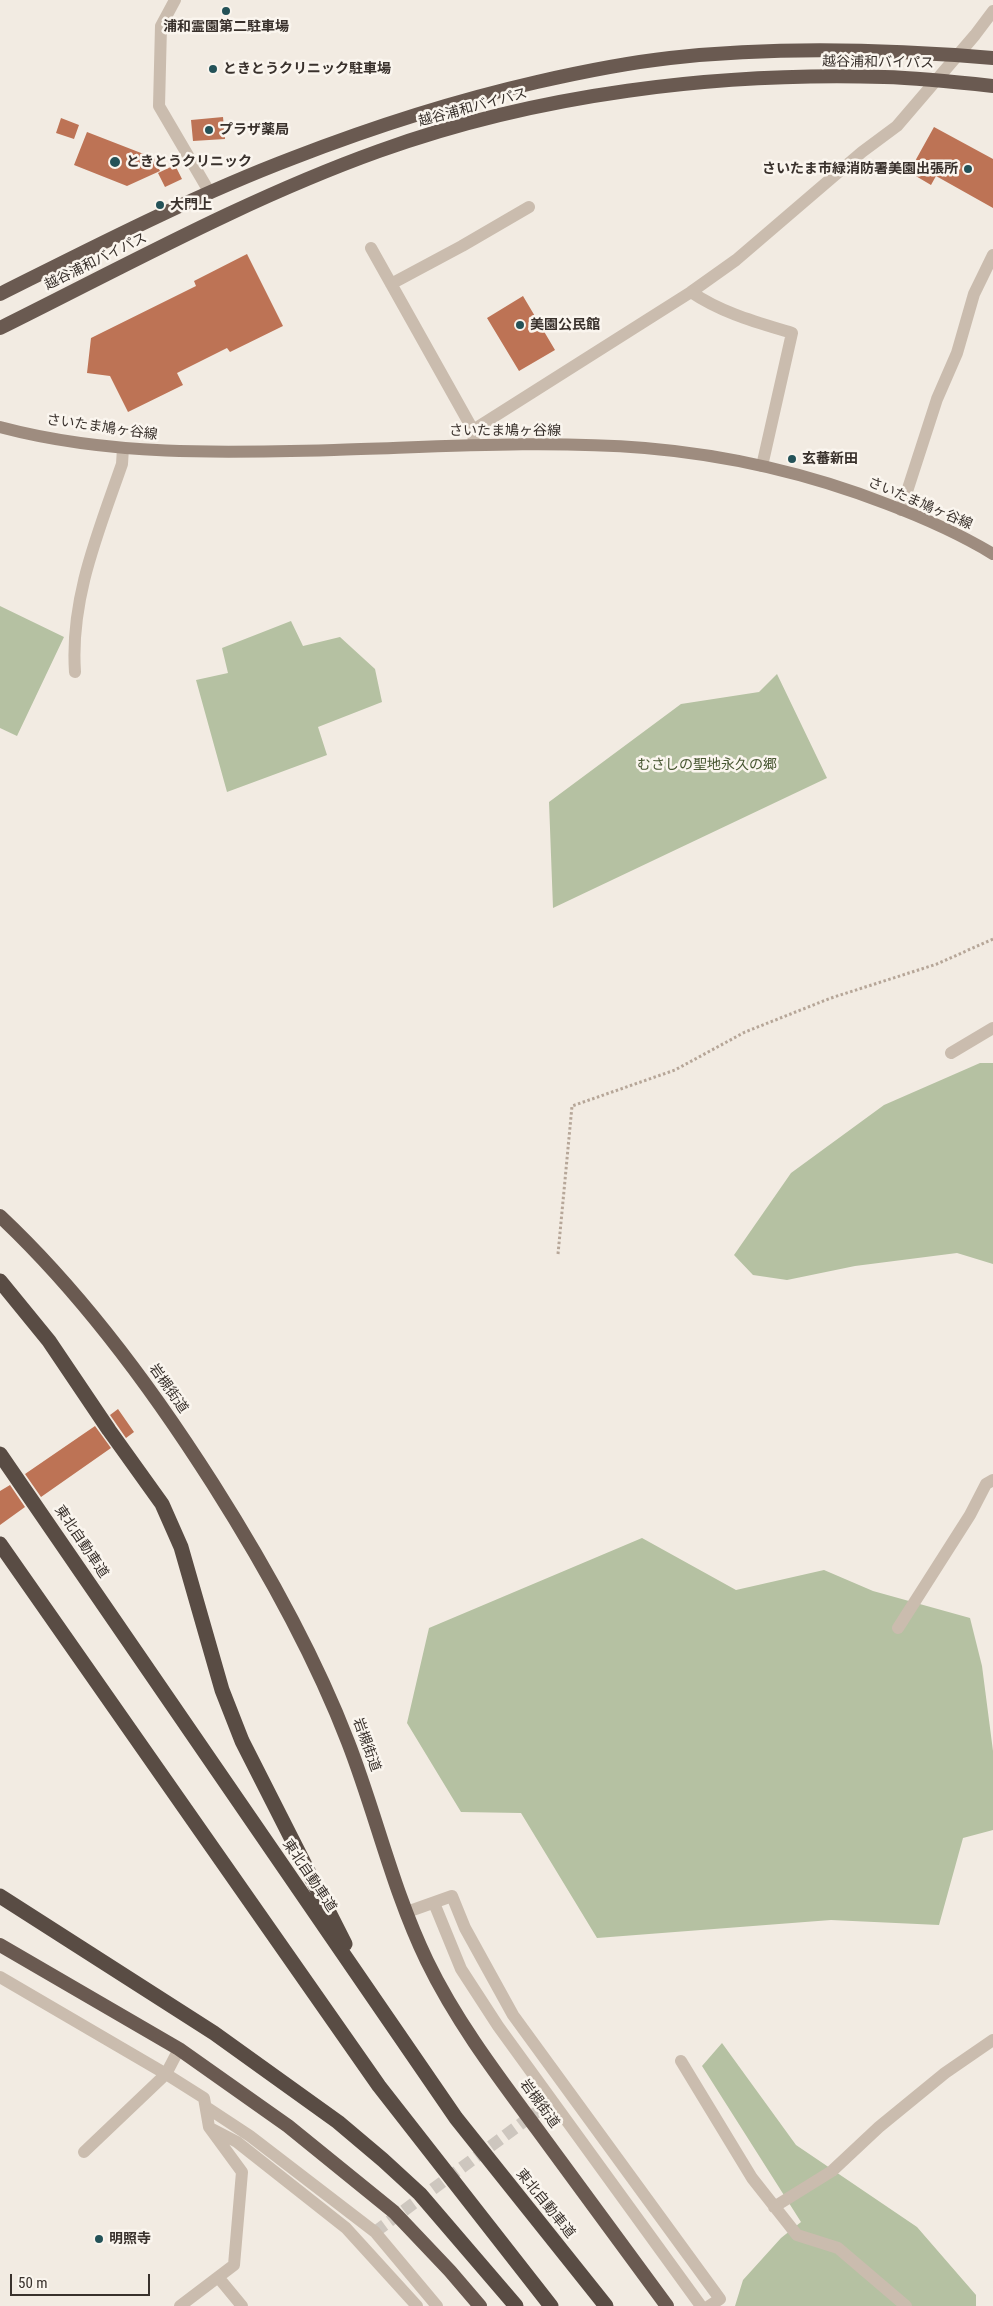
<!DOCTYPE html>
<html>
<head>
<meta charset="utf-8">
<style>
  body { margin:0 }
  #map { position:relative; width:993px; height:2306px; overflow:hidden; background:#f2ebe2; font-family:"Roboto Condensed",sans-serif }
  canvas { display:block }
  .scale { position:absolute; left:10px; top:2274px; width:140px; height:22px; box-sizing:border-box; border:2px solid #39312c; border-top:0; padding-left:6px; font-size:15px; line-height:18px; white-space:nowrap; color:#39312c; -webkit-text-stroke:4px #faf5ee; paint-order:stroke }
</style>
</head>
<body>
<div id="map">
<canvas width="993" height="2306"></canvas>
<div class="scale">50 m</div>
</div>
<script>
const context = document.querySelector('canvas').getContext('2d');
context.lineJoin = 'round';
function fill(path, color) {
  context.fillStyle = color;
  context.fill(path, 'evenodd');
}
function strokePath(path, color, width, dash) {
  context.strokeStyle = color;
  context.lineWidth = width;
  context.lineCap = dash ? 'butt' : 'round';
  context.setLineDash(dash || []);
  context.stroke(path);
}
function drawText(font, color, halo, rows, align = 'center') {
  context.font = font + ' "Roboto Condensed","Noto Sans JP",sans-serif';
  context.lineWidth = 5;
  context.setLineDash([]);
  context.textBaseline = 'middle';
  context.strokeStyle = halo;
  context.fillStyle = color;
  for (const [text, x, y, turn = 0] of rows) {
    context.save();
    context.translate(x, y);
    context.rotate((+turn || 0) * Math.PI / 180);
    context.textAlign = isNaN(turn) ? turn : align;
    if (halo) context.strokeText(text, 0, 0);
    context.fillText(text, 0, 0);
    context.restore();
  }
}
fill(new Path2D(`
  M 0,606 L 64,637 L 17,736 L 0,728 Z
  M 291,621 L 303,646 L 340,637 L 375,669 L 382,702 L 318,727 L 327,755 L 227,792 L 196,680 L 228,673 L 222,648 Z
  M 777,674 L 827,778 L 553,908 L 549,802 L 681,704 L 759,692 Z
  M 980,1063 L 993,1063 L 993,1264 L 957,1253 L 855,1266 L 787,1280 L 753,1275 L 734,1255 L 791,1173 L 884,1105 Z
  M 642,1538 L 736,1590 L 824,1570 L 873,1591 L 970,1618 L 982,1666 L 993,1751 L 993,1830 L 963,1838 L 939,1925 L 831,1920 L 597,1938 L 521,1813 L 461,1812 L 407,1723 L 429,1628 Z
  M 722,2043 L 796,2145 L 917,2227 L 976,2295 L 976,2306 L 735,2306 L 743,2280 L 781,2238 L 801,2222 L 702,2066 Z`), '#b5c1a2');
fill(new Path2D(`
  M 223,117 L 225,139 L 193,141 L 191,120 Z
  M 61,118 L 79,125 L 74,139 L 56,133 Z
  M 934,127 L 993,159 L 993,208 L 936,176 L 931,185 L 909,172 Z
  M 87,132 L 154,158 L 160,171 L 127,186 L 74,165 Z
  M 175,165 L 182,179 L 165,187 L 158,173 Z
  M 247,254 L 283,326 L 230,352 L 227,348 L 177,373 L 183,385 L 128,412 L 110,376 L 87,373 L 91,338 L 196,286 L 194,281 Z
  M 523,296 L 555,350 L 519,371 L 487,318 Z
  M 118,1409 L 134,1432 L 126,1438 L 110,1415 Z
  M 95,1426 L 111,1448 L 41,1497 L 25,1474 Z
  M 10,1485 L 25,1507 L 0,1525 L 0,1491 Z`), '#bd7355');
strokePath(new Path2D(`
  M 375,2232 L 553,2100`), '#cdc6be', 12, [12, 6]);
strokePath(new Path2D(`
  M 558,1254 L 572,1106 L 675,1070 L 745,1032 L 831,998 L 937,964 L 993,939`), '#b6a698', 3, [2.5, 2.5]);
strokePath(new Path2D(`
  M 175,0 L 161,26 L 159,106 L 210,193
  M 371,248 L 473,430 L 474,445
  M 391,284 L 462,246 L 529,207
  M 691,292 C 722,313 756,322 792,333 L 762,466
  M 473,430 L 691,292 L 736,260 L 862,152 L 897,126 L 975,35 L 993,11
  M 901,510 L 937,399 L 957,353 L 974,294 L 993,255
  M 75,672 C 70,599 98,533 122,464 L 123,448
  M 951,1053 L 993,1028
  M 898,1628 L 970,1515 L 986,1484 L 993,1480
  M 434,1903 L 461,1969 L 498,2026 L 701,2306
  M 407,1912 L 452,1896 L 465,1928 L 513,2015 L 720,2299 L 709,2306
  M 0,1977 L 166,2074 L 84,2152
  M 179,2049 L 166,2074 L 204,2098 L 209,2127 L 242,2172 L 234,2265 L 180,2306
  M 681,2061 L 752,2178 L 797,2235 L 838,2248 L 906,2306
  M 206,2107 L 250,2136 L 375,2232 L 437,2306
  M 212,2129 L 237,2142 L 346,2228 L 417,2306
  M 774,2207 L 832,2171 L 879,2127 L 945,2073 L 993,2040
  M 218,2277 L 242,2306`), '#cabcae', 12);
strokePath(new Path2D(`
  M 0,427 C 109,456 222,453 334,450 C 437,447 542,440 645,448 C 728,455 810,474 887,504 C 924,518 960,534 993,554`), '#9e8c7f', 12);
strokePath(new Path2D(`
  M 0,294 C 96,246 193,196 293,158 C 373,127 454,101 537,82 C 581,72 625,63 670,58 C 777,46 886,49 993,58
  M 0,328 C 125,266 248,198 379,151 C 537,94 716,72 884,77 C 920,78 957,82 993,86
  M 0,1216 C 83,1294 152,1388 213,1484 C 265,1566 313,1651 348,1742 C 376,1814 393,1891 427,1961 C 456,2021 497,2075 537,2129 C 580,2188 624,2247 667,2306
  M 0,1945 L 179,2049 L 288,2126 L 394,2212 L 450,2271 L 480,2306`), '#6a5a51', 14);
strokePath(new Path2D(`
  M 0,1281 L 49,1341 L 109,1430 L 162,1504 L 181,1547 L 222,1690 L 242,1741 L 345,1944
  M 0,1454 L 456,2118 L 606,2306
  M 0,1544 L 379,2086 L 551,2306
  M 0,1896 L 214,2033 L 338,2122 L 383,2160 L 420,2194 L 516,2306`), '#594c44', 15);
for (const [x, y, r, color] of [
  [226,11,5,"#245258"],
  [213,69,5,"#245258"],
  [209,130,5,"#245258"],
  [115,162,6,"#245258"],
  [968,169,5,"#245258"],
  [160,205,5,"#245258"],
  [520,325,5,"#245258"],
  [792,459,5,"#245258"],
  [99,2239,5,"#245258"]
]) {
  const dot = new Path2D();
  dot.arc(x, y, r, 0, 2 * Math.PI);
  context.fillStyle = color;
  context.fill(dot);
  strokePath(dot, '#faf5ee', 2);
}
drawText('bold 14px', '#39312c', '#faf5ee', [
  ["浦和霊園第二駐車場",226,27,"center"],
  ["ときとうクリニック駐車場",223,69],
  ["プラザ薬局",219,130],
  ["ときとうクリニック",126,162],
  ["さいたま市緑消防署美園出張所",958,169,"right"],
  ["大門上",170,205],
  ["美園公民館",530,325],
  ["玄蕃新田",802,459],
  ["明照寺",109,2239]
], 'left');
drawText('14px', '#39312c', '#faf5ee', [
  ["越谷浦和バイパス",878,63,1],
  ["越谷浦和バイパス",473,108,-15],
  ["越谷浦和バイパス",96,262,-26],
  ["さいたま鳩ヶ谷線",102,428,8],
  ["さいたま鳩ヶ谷線",505,431],
  ["さいたま鳩ヶ谷線",920,504,23],
  ["岩槻街道",168,1389,55],
  ["東北自動車道",81,1542,56],
  ["岩槻街道",366,1745,70],
  ["東北自動車道",309,1876,56],
  ["岩槻街道",539,2104,54],
  ["東北自動車道",545,2204,51]
]);
drawText('14px', '#475631', '#faf5ee', [
  ["むさしの聖地永久の郷",707,765]
]);
</script>
</body>
</html>
